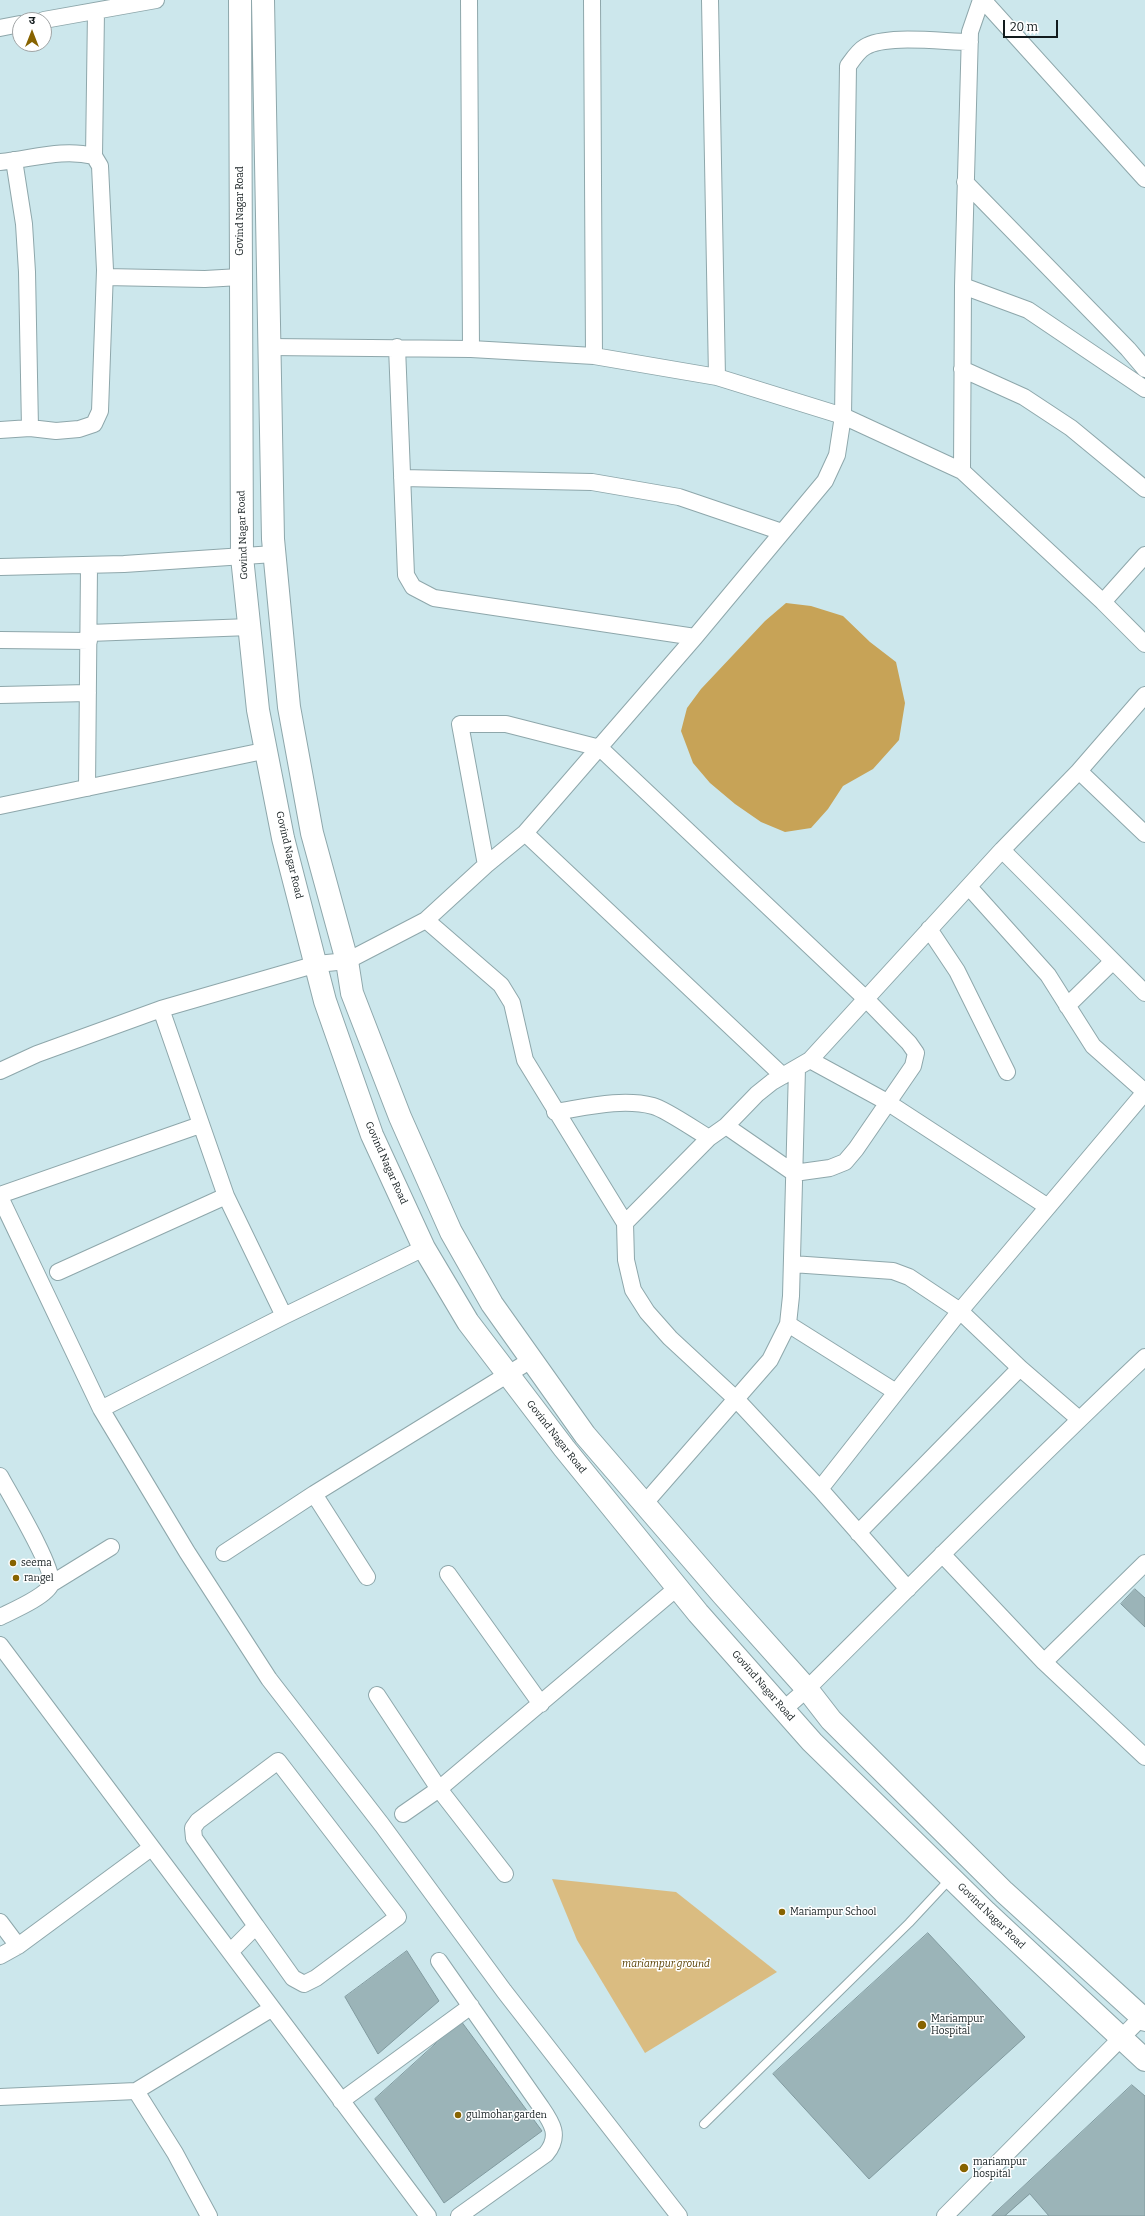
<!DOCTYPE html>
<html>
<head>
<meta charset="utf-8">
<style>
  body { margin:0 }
  #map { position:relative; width:1145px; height:2216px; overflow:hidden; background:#cce7ec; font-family:Bitter,"Noto Sans Devanagari",serif }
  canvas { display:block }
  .north { position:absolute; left:12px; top:12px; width:40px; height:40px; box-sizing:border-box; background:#fff; border:1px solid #a0a4a5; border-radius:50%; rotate:0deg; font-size:11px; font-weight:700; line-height:16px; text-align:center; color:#121b1d }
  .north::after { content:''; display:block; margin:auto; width:14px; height:18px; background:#876300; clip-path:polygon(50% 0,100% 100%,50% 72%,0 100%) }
  .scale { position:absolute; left:1003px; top:20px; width:55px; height:18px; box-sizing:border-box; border:2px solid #121b1d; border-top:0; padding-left:5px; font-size:12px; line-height:14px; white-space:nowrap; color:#121b1d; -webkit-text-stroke:3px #fff; paint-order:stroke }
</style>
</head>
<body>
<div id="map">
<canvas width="1145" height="2216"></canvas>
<div class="north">उ</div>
<div class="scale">20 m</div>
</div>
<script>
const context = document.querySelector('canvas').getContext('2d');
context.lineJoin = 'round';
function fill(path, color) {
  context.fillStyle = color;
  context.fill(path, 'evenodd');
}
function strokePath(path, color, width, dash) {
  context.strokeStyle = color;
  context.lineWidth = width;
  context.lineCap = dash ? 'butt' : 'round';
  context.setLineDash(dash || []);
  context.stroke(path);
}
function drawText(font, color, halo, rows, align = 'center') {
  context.font = font + ' Bitter,serif';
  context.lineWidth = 3;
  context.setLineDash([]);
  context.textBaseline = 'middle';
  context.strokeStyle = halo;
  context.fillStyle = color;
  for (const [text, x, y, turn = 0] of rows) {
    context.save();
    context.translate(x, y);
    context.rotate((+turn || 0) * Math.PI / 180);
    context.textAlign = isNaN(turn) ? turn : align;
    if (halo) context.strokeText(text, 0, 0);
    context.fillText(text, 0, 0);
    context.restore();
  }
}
fill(new Path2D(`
  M 552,1879 L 676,1892 L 777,1972 L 645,2053 L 577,1940 Z`), '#dabc81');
fill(new Path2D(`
  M 786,603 L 811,606 L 843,616 L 870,642 L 896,662 L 905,703 L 899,740 L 873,769 L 843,786 L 828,809 L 811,828 L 785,832 L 761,822 L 735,804 L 710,783 L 693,763 L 681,731 L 687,708 L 701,689 L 765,621 Z`), '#c7a357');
const building = new Path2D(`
  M 1135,1589 L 1145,1598 L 1145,1627 L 1121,1604 Z
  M 928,1933 L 1025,2037 L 869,2179 L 773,2074 Z
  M 407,1951 L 439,2001 L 378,2054 L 345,1997 Z
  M 461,2021 L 542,2131 L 444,2203 L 375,2099 Z
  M 1132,2085 L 1145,2096 L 1145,2216 L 992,2216 Z
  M 1030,2194 L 1049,2216 L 1005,2216 Z`);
fill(building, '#9bb4b8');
strokePath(building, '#819a9f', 1);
const service = new Path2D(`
  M 704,2124 L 909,1923 L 950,1879`);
const minor = new Path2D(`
  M 469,0 L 471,349
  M 592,0 L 594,356
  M 710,0 L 717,377
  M 983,0 L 1145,179
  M 44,20 L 156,0
  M 0,28 L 20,24
  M 14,160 L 24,224 L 27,272 L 30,428
  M 0,162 C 32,159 62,148 94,156
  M 965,182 L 1128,349 L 1145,369
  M 105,277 L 205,279 L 240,277
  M 963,286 L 1028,310 L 1145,389
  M 269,347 L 471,349 L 594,356 L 717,377 L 843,416 L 962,471 L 1103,602 L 1145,644
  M 397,347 L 406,575 L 413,587 L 434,598 L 695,637
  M 962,369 L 1024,397 L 1071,428 L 1145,489
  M 0,430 L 30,428 L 56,431 L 79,429 L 94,424 L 100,411 L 105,270 L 100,166 L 94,156 L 96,11
  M 962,471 L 963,286 L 970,32 L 981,0
  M 402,478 L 592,482 L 679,497 L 782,532
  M 0,567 L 124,564 L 274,554
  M 1103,602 L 1145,555
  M 89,633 L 250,627
  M 0,640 L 89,641
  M 0,695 L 88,693
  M 1079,771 L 1145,834
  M 87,788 L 89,566
  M 0,806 L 268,750
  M 525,833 L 783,1076
  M 1002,850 L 1145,993
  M 486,865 L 460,724 L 506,724 L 600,748 L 867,1000 L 909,1043 L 916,1053 L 913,1066 L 856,1149 L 845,1162 L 830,1168 L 794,1173 L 726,1126
  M 969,887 L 1048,975 L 1093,1046 L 1145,1092
  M 426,920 L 501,985 L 512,1003 L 525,1060 L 625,1223 L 626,1260 L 633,1290 L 647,1312 L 670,1338 L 737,1400 L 820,1489 L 908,1589
  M 929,929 L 957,971 L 1007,1072
  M 1067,1006 L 1113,961
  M 161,1009 L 226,1196 L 284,1316
  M 810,1060 L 887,1102 L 1048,1207
  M 0,1071 L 37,1054 L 161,1009 L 317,964 L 347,961 L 426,920 L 486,865 L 525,833 L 695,637 L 825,481 L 837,455 L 843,416 L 848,66 C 853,59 858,51 865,47 C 885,34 944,42 970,42
  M 555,1112 C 587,1107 622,1098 653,1106 C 665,1109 697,1131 709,1138
  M 0,1195 L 200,1125
  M 0,1197 L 101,1409
  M 625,1223 L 709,1138 L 726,1126 L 757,1094 L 772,1082 L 810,1060 L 1002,850 L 1079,771 L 1145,695
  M 424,1248 L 284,1316 L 101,1409 L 187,1552 L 269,1679 L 382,1825 L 504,1991 L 679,2216
  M 792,1264 L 893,1271 L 909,1277 L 960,1311 L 1020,1368 L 1079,1419
  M 58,1272 L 226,1196
  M 788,1324 L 896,1392
  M 0,1476 C 9,1493 55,1569 51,1584 C 47,1596 12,1611 0,1617
  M 820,1489 L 960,1311 L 1145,1092
  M 314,1494 L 367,1577
  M 645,1503 L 770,1360 L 788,1324 L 791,1296 L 797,1068
  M 858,1533 L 1020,1368
  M 224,1553 L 314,1494 L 531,1360
  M 942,1554 L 1044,1662 L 1145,1757
  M 448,1574 L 541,1704
  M 51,1584 L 111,1547
  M 0,1645 L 428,2216
  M 1044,1662 L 1145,1563
  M 377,1695 L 439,1789 L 505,1874
  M 783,1710 L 807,1689 C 919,1578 1030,1465 1145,1357
  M 403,1814 L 439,1789 L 678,1587
  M 0,1922 L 18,1946
  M 231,1951 L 256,1926 L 293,1978 L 304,1984 L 316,1978 L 398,1917 L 278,1761 L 198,1821 L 193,1828 L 194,1838 L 256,1926
  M 0,1956 L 18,1946 L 151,1848
  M 439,1961 L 541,2107 C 552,2123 561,2136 546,2154 L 459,2216
  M 0,2097 L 136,2091
  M 341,2101 L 471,2006
  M 209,2216 L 175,2153 L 136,2091 L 271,2009
  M 945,2216 L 1145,2014`);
const secondary = new Path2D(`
  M 240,0 L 242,557 L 258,710 L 283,838 L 325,1001 L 372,1135 L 424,1248 L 468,1322 L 564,1448 L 698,1613 L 812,1742 L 986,1912 L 1145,2060
  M 263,0 L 273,539 L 289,707 L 312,833 L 347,961 L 352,993 L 400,1117 L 451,1232 L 492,1304 L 585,1435 L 723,1595 L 807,1689 L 831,1720 L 1004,1892 L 1145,2020`);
strokePath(service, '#8ea7ab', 10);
strokePath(minor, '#8ea7ab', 18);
strokePath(secondary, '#8ea7ab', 24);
strokePath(service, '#fff', 8);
strokePath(minor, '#fff', 16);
strokePath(secondary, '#fff', 22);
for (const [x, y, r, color] of [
  [13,1563,4,"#876300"],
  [16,1578,4,"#876300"],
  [782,1912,4,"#876300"],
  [922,2025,5,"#876300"],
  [458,2115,4,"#876300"],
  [964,2168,5,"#876300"]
]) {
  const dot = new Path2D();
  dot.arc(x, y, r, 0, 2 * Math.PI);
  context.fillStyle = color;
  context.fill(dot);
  strokePath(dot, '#fff', 1.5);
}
drawText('10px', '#121b1d', '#fff', [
  ["Govind Nagar Road",240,211,-90],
  ["Govind Nagar Road",243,535,-92],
  ["Govind Nagar Road",289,855,77],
  ["Govind Nagar Road",386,1163,66],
  ["Govind Nagar Road",556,1437,52],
  ["Govind Nagar Road",763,1686,49],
  ["Govind Nagar Road",991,1916,44]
]);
drawText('10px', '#121b1d', '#fff', [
  ["seema",21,1563],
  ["rangel",24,1578],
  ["Mariampur School",790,1912],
  ["Mariampur",931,2019],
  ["Hospital",931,2031],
  ["gulmohar garden",466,2115],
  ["mariampur",973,2162],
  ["hospital",973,2174]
], 'left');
drawText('italic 10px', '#583f00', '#fff', [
  ["mariampur ground",666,1964]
]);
</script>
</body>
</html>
